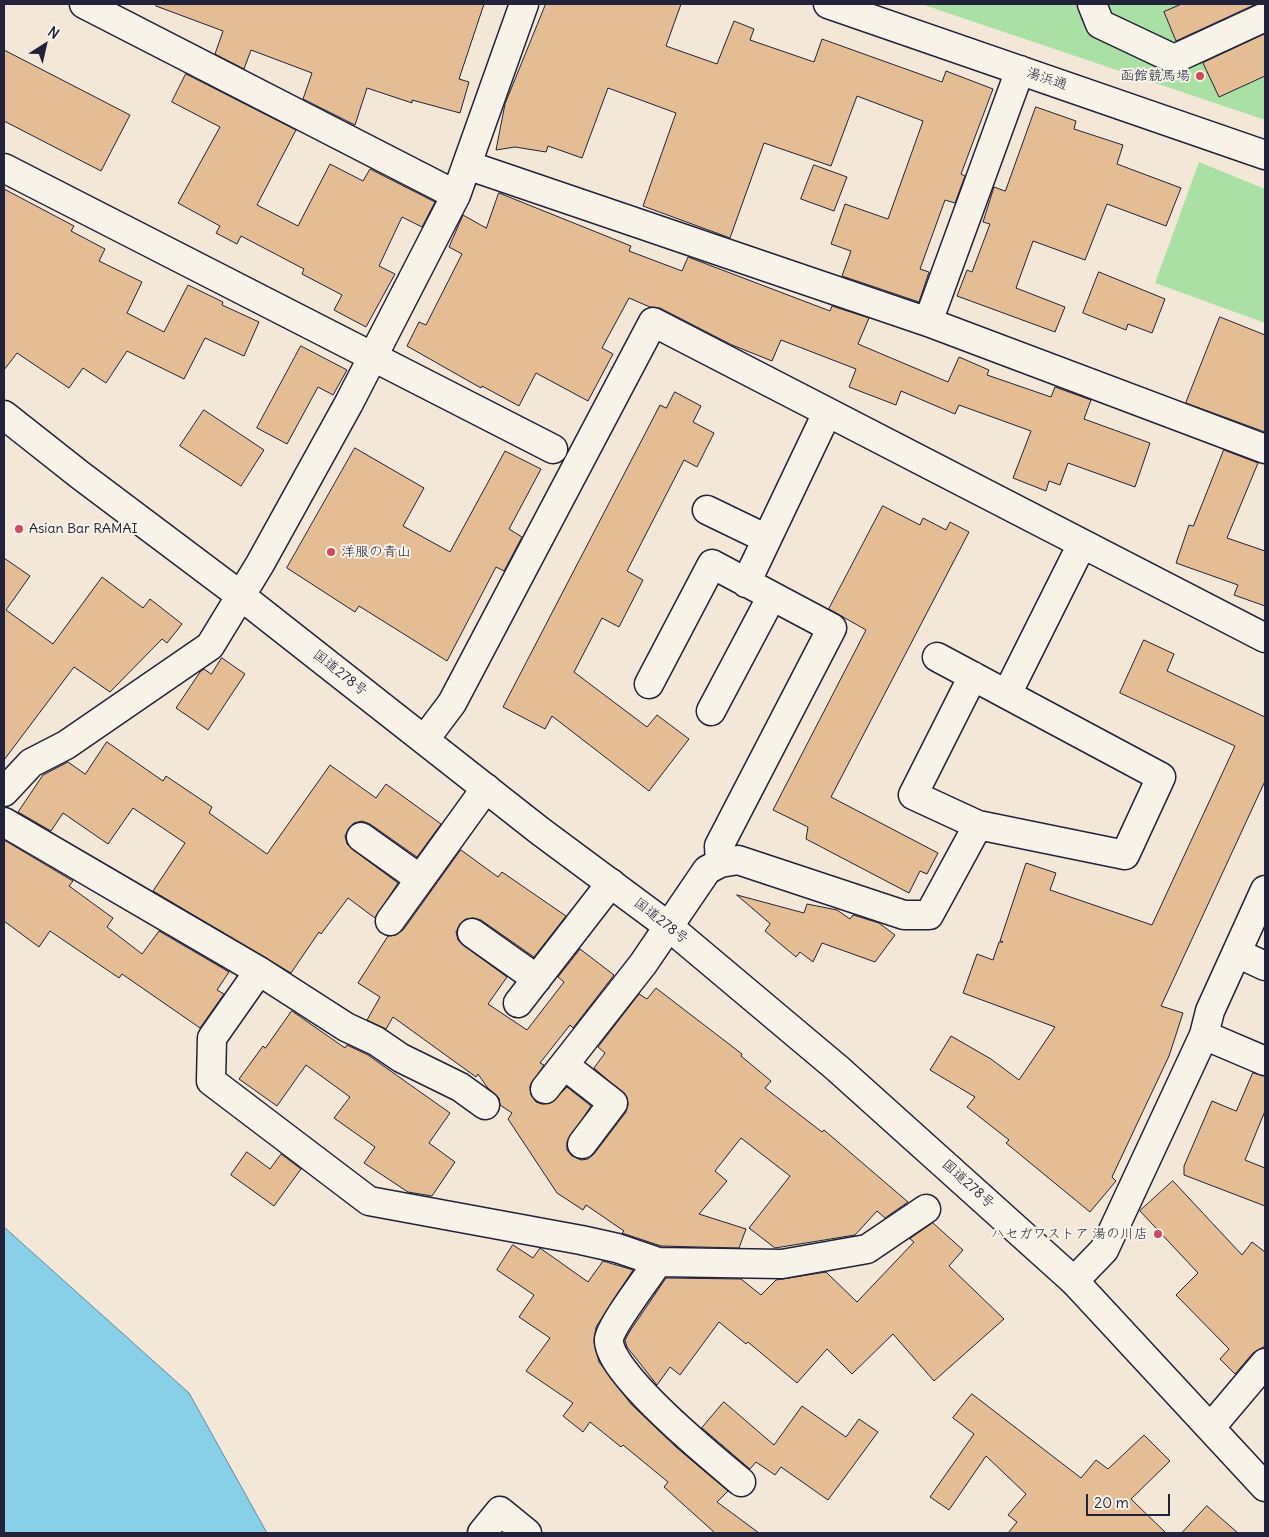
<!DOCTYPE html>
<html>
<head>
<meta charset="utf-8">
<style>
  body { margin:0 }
  #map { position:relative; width:1269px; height:1537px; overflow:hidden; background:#f3e8d7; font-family:Delius,sans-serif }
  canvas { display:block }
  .frame { position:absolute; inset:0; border:5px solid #22223b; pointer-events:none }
  .north { position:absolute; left:20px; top:20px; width:50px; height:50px; -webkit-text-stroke:4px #f7f3e8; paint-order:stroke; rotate:35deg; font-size:14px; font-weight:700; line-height:20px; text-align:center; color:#22223b }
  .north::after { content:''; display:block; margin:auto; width:18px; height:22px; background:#22223b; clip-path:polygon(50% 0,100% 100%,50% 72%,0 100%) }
  .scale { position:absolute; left:1086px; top:1494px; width:84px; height:22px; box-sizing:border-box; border:2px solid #22223b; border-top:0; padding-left:6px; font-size:15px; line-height:18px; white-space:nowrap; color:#22223b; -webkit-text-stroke:4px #f7f3e8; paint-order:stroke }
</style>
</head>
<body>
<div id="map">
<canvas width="1269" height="1537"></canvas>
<div class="frame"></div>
<div class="north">N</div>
<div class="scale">20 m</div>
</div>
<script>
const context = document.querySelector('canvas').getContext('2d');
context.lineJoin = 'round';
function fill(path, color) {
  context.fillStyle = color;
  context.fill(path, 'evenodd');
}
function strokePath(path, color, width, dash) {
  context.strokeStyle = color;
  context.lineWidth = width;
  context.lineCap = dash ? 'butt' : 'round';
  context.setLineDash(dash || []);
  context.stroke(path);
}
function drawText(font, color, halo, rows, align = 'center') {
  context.font = font + ' Delius,"Klee One",sans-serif';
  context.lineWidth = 4;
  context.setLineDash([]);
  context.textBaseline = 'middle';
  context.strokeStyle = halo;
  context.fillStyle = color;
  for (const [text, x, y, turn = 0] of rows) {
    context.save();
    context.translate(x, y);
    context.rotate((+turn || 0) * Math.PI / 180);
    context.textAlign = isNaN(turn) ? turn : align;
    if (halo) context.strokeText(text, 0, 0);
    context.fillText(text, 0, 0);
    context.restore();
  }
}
fill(new Path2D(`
  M 921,4 L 1265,4 L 1265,120 Z
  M 1199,162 L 1265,189 L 1265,323 L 1155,283 Z`), '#aae0a4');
const water = new Path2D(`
  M 4,1227 L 189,1393 L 267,1533 L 4,1533 Z`);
fill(water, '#87d0e8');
strokePath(water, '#5f8aa3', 1);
const building = new Path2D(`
  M 156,4 L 484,4 L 459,79 L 469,82 L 460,113 L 412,100 L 412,103 L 367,88 L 355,125 L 303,99 L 312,73 L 251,50 L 244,69 L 215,54 L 223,31 L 156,6 Z
  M 546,4 L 681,4 L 666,46 L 717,64 L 734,21 L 754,29 L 750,40 L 814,62 L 822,39 L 942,82 L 946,71 L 993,89 L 961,174 L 965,176 L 955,203 L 945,200 L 920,269 L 929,272 L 919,302 L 842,276 L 851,251 L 831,244 L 845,204 L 888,219 L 923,121 L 857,96 L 831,166 L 764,143 L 730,238 L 643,206 L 676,113 L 608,88 L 582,158 L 548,146 L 546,152 L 515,147 L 496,150 L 505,104 Z
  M 1182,4 L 1256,4 L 1176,41 L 1164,12 Z
  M 1265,34 L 1265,76 L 1219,97 L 1203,63 Z
  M 4,50 L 130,115 L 101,171 L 4,121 Z
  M 186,74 L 296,130 L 257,205 L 298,226 L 330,164 L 363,181 L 370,169 L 435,202 L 422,227 L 402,217 L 379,266 L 395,274 L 366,327 L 334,310 L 342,295 L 302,274 L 304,269 L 241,236 L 237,244 L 216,233 L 220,226 L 178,203 L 220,127 L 172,102 Z
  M 1036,107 L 1076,121 L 1074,129 L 1123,145 L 1117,164 L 1181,188 L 1166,226 L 1107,204 L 1085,260 L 1033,241 L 1016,288 L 1065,307 L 1055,332 L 957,296 L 967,270 L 972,272 L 990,224 L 983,222 L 994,187 L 1005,191 Z
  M 814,165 L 847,177 L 834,211 L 801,199 Z
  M 4,189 L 74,226 L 71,231 L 105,249 L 99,261 L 142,282 L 127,313 L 164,332 L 188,285 L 223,302 L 222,305 L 259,322 L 244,356 L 205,338 L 184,379 L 127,351 L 106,383 L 83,368 L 69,388 L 17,353 L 4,370 Z
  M 499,193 L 631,246 L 629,251 L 682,271 L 688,257 L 830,311 L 832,306 L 869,318 L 858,344 L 948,382 L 959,357 L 989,370 L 987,375 L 1051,397 L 1055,387 L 1091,400 L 1084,419 L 1150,443 L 1135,487 L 1068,463 L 1060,485 L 1049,481 L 1046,491 L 1013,478 L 1031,431 L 959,405 L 955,414 L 901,391 L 896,405 L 849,387 L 856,369 L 781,340 L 772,361 L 732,345 L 660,308 L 650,307 L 629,298 L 602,348 L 613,354 L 588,401 L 536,373 L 519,406 L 482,386 L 481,388 L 407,346 L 419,322 L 426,325 L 462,254 L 449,247 L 463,215 L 486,228 Z
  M 1099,272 L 1165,299 L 1152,333 L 1128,324 L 1126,330 L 1083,313 Z
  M 1220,317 L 1265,335 L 1265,432 L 1186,403 Z
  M 301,346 L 347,370 L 333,395 L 318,387 L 287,444 L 257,428 Z
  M 675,392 L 701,406 L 693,422 L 714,433 L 697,467 L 684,460 L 627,571 L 643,580 L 619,627 L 602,618 L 574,672 L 647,727 L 657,715 L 689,739 L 649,791 L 552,716 L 545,729 L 503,707 L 660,405 L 666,408 Z
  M 204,410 L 264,450 L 241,486 L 180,446 Z
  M 355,448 L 424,488 L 403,526 L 450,552 L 505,451 L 541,469 L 509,529 L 522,537 L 504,571 L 496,567 L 447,661 L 359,606 L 355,612 L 287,568 Z
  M 1224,450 L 1258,463 L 1227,538 L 1265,551 L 1265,606 L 1234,595 L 1238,585 L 1176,563 L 1189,525 L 1193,526 Z
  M 883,506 L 920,525 L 923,518 L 946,530 L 950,522 L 969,532 L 831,797 L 938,853 L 927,874 L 920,871 L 909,893 L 806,839 L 808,827 L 773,810 L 866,630 L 829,609 Z
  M 4,558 L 30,576 L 6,610 L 53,644 L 102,577 L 143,608 L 150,599 L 182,624 L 167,643 L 162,639 L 110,692 L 74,667 L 4,760 Z
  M 1144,640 L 1174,654 L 1167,671 L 1265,717 L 1265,781 L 1161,1006 L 1183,1013 L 1169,1056 L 1112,1177 L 1116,1181 L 1090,1212 L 1006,1143 L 1009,1140 L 967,1107 L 975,1097 L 930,1070 L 951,1036 L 991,1059 L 1019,1080 L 1055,1027 L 963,993 L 977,954 L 993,960 L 999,942 L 1003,942 L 1000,941 L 1026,863 L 1056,873 L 1050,890 L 1152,925 L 1235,746 L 1120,693 Z
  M 222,658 L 245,674 L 208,730 L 176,708 L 200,672 L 204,669 L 211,674 Z
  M 107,742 L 163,781 L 166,776 L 212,807 L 209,813 L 267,854 L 330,765 L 376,798 L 386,784 L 441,824 L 417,857 L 370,824 L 362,821 L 354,823 L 349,828 L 345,836 L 347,844 L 352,849 L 398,883 L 375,918 L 348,898 L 321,934 L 319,932 L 291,973 L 153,891 L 185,843 L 133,808 L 108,844 L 63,813 L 51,831 L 18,812 L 43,775 L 68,762 L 85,774 Z
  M 4,840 L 73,881 L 69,886 L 113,918 L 107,927 L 142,954 L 159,931 L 229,972 L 217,990 L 224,994 L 200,1028 L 122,974 L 119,978 L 50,931 L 39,947 L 4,921 Z
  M 461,850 L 498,877 L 502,872 L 566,916 L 534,957 L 481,920 L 474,918 L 466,919 L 460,924 L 456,932 L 458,940 L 463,945 L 507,977 L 488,1004 L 527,1030 L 564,982 L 558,977 L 580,949 L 614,975 L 573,1028 L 570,1025 L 540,1063 L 544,1065 L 530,1086 L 531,1095 L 536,1102 L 542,1104 L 551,1103 L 567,1087 L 591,1106 L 567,1142 L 567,1150 L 572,1156 L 581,1160 L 588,1159 L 594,1154 L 626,1112 L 628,1105 L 627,1097 L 594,1068 L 605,1053 L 598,1047 L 639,994 L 647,999 L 656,988 L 742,1054 L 741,1056 L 771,1081 L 765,1088 L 822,1132 L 824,1130 L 908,1202 L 885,1218 L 877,1211 L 855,1235 L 775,1248 L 749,1228 L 790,1176 L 741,1138 L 715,1171 L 727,1181 L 699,1214 L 746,1229 L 739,1248 L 661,1246 L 622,1233 L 624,1231 L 586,1205 L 583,1210 L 557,1193 L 508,1119 L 512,1113 L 500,1105 L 499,1098 L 487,1087 L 478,1074 L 476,1077 L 393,1017 L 386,1029 L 367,1020 L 380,997 L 358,983 L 388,936 L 396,935 L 403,930 Z
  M 737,895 L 804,913 L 807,904 L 837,910 L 850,919 L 853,915 L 879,923 L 895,935 L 875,962 L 822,943 L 813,962 L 800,952 L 796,957 L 765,931 L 770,924 Z
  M 292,1011 L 345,1048 L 347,1045 L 368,1055 L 450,1113 L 429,1143 L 455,1162 L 432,1196 L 408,1192 L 364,1163 L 375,1147 L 334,1118 L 350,1097 L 306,1065 L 277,1106 L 239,1079 L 263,1046 L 265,1048 Z
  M 1253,1073 L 1265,1076 L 1265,1111 L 1245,1160 L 1265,1168 L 1265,1206 L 1184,1175 L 1184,1166 L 1212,1101 L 1236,1111 Z
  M 247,1152 L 270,1169 L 281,1154 L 301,1169 L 274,1206 L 231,1175 Z
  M 1173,1181 L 1242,1255 L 1252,1242 L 1265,1252 L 1265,1346 L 1253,1353 L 1235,1374 L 1220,1359 L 1229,1349 L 1176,1295 L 1198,1273 L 1140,1211 Z
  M 933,1223 L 963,1250 L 949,1266 L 1004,1319 L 934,1381 L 893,1334 L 852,1374 L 827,1349 L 797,1383 L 748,1342 L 746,1344 L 719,1322 L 680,1375 L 670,1367 L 657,1385 L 627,1347 L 625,1340 L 630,1331 L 666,1278 L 741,1279 L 761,1295 L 776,1280 L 826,1272 L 857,1302 L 914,1242 L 910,1239 Z
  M 513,1245 L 533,1258 L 540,1248 L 588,1282 L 603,1261 L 633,1270 L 596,1327 L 594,1342 L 599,1362 L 631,1404 L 677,1448 L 728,1491 L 717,1502 L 759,1533 L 715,1533 L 664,1487 L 668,1482 L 623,1445 L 621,1447 L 590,1422 L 583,1432 L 563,1416 L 573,1403 L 526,1371 L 550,1338 L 519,1317 L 534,1295 L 497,1270 Z
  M 972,1394 L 1081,1478 L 1096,1460 L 1108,1469 L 1144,1435 L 1170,1461 L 1131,1499 L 1166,1533 L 1008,1533 L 1017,1522 L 1008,1515 L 1026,1494 L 986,1456 L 949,1510 L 930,1497 L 974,1434 L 953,1418 Z
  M 724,1402 L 774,1445 L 802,1406 L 846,1437 L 859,1419 L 878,1432 L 828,1500 L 781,1467 L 775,1475 L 756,1462 L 750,1469 L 702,1428 Z
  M 1207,1506 L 1238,1533 L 1182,1533 Z`);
fill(building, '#e4bd95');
strokePath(building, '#22223b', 1);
const minor = new Path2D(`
  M 84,4 L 456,195
  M 828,4 L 1265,155
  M 1092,4 L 1100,24 L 1174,59 L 1265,17
  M 467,165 L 928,322 L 1265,449
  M 4,168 L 553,449
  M 928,322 L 1020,70
  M 707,510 L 767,539
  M 746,583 L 827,413
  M 937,657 L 1161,777 L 1125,855 L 978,825 L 913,795 L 973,676
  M 649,684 L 712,564 L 832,628 L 719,846 L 720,863
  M 1007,694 L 1082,544
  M 711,711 L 772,596
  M 425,739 L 452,703 L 653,322 L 1265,638
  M 4,792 L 31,763 L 66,745 L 210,646 L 260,564 L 349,403 L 456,195 L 524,4
  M 4,822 L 259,971 L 212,1038 L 211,1081 L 369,1201 L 581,1240 L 617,1248 L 658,1262 L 782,1264 L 867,1249 L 926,1209
  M 361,837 L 420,879
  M 390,921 L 486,788
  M 472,933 L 537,979
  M 1237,953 L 1265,966
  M 259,971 L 346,1027 L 376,1041 L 401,1058 L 460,1087 L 485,1105
  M 518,1003 L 611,883
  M 1204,1035 L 1265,1061
  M 564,1065 L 613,1103 L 582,1144
  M 545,1089 L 643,964 L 707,870 L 720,863 L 738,860 L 904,915 L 929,915 L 978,825
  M 658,1262 C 648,1277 611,1325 609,1339 C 606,1372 715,1460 741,1482
  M 1074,1281 L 1104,1250 L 1204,1035 L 1210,1011 L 1265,890
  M 1211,1427 L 1265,1363
  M 482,1533 L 500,1511 L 527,1533`);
const highway = new Path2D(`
  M 4,415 L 80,475 L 241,596 L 540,831 L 668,926 L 837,1068 L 1074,1281 L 1265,1487`);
strokePath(minor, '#22223b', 31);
strokePath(highway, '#22223b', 31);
strokePath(minor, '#f7f3e8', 28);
strokePath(highway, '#f7f3e8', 28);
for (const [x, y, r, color] of [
  [1200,76,5,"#d1495b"],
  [19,529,5,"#d1495b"],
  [331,552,5,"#d1495b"],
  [1158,1234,5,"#d1495b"]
]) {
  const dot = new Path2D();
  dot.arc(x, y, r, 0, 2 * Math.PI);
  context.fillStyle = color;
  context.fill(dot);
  strokePath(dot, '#f7f3e8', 2);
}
drawText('14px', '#22223b', '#f7f3e8', [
  ["函館競馬場",1190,76],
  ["Asian Bar RAMAI",29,529,"left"],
  ["洋服の青山",341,552,"left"],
  ["ハセガワストア 湯の川店",1148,1234]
], 'right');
drawText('14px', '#22223b', '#f7f3e8', [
  ["湯浜通",1047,79,19],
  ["国道278号",340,673,38],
  ["国道278号",661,921,38],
  ["国道278号",968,1184,42]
]);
</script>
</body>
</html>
